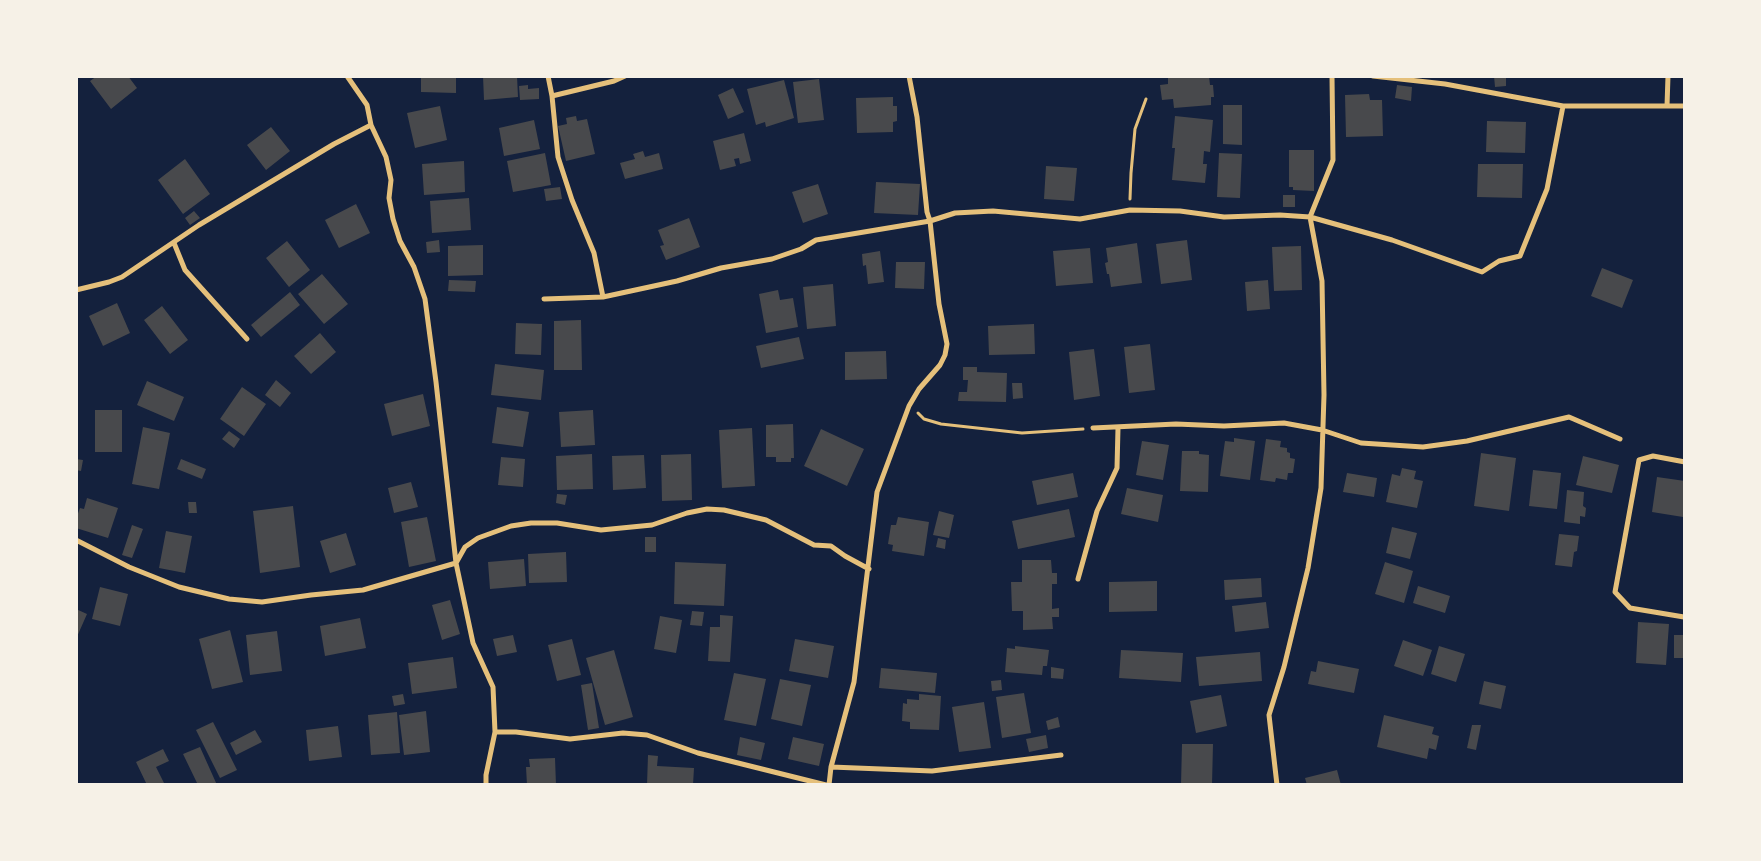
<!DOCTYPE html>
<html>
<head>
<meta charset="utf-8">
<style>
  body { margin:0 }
  #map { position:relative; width:1761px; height:861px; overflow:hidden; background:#14213d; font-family:"Noto Sans",sans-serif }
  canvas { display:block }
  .frame { position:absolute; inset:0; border:78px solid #f6f1e7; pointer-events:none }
</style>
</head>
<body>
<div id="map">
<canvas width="1761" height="861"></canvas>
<div class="frame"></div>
</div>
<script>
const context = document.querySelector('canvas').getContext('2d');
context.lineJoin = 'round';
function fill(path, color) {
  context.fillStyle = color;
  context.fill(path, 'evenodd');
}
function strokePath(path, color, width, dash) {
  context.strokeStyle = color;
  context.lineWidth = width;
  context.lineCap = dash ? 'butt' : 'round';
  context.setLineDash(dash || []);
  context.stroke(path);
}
fill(new Path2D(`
  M 97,76 L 100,76 L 102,78 L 105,76 L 128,76 L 137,88 L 111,109 L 90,81 Z
  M 421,76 L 456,76 L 456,93 L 421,92 Z
  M 483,76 L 517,76 L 518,97 L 484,100 Z
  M 1168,76 L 1209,76 L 1210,85 L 1213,85 L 1214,97 L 1211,97 L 1211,105 L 1174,108 L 1173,99 L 1162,100 L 1160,85 L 1168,84 Z
  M 1494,76 L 1506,76 L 1506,86 L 1495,87 Z
  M 819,79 L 824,120 L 798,123 L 793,82 Z
  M 784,80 L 794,118 L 766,127 L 765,122 L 756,125 L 747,89 Z
  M 528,85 L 528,89 L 539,88 L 539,99 L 520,100 L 519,86 Z
  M 1397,85 L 1412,87 L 1411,101 L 1395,98 Z
  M 733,88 L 744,112 L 728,119 L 718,95 Z
  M 1369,94 L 1370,100 L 1382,100 L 1383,136 L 1346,137 L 1345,95 Z
  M 893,97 L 893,106 L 897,106 L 897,121 L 893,122 L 893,132 L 857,133 L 856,98 Z
  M 1223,105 L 1242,105 L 1242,145 L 1223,144 Z
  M 440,106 L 447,140 L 415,148 L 407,113 Z
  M 576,116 L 577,121 L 587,119 L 595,154 L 566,161 L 558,126 L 567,124 L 566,118 Z
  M 1175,116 L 1213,120 L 1210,152 L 1204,151 L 1203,164 L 1207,164 L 1205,183 L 1172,180 L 1175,148 L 1172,148 Z
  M 534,120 L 540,149 L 504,156 L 499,128 Z
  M 1487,121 L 1526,122 L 1525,153 L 1486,152 Z
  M 271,127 L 290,151 L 266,170 L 247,145 Z
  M 744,133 L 751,161 L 740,164 L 739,158 L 734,159 L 736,166 L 720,170 L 713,141 Z
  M 1289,150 L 1314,150 L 1314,191 L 1293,190 L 1293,187 L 1289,187 Z
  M 643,151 L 645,157 L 659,153 L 663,169 L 625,179 L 620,163 L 635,159 L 633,154 Z
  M 545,153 L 551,185 L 513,192 L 507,161 Z
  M 1219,153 L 1242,154 L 1240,198 L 1217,197 Z
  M 185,159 L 210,194 L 183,214 L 158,180 Z
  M 464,161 L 465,192 L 424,195 L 422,164 Z
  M 1478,164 L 1523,164 L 1522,198 L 1477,197 Z
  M 1046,166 L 1077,168 L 1074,201 L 1044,199 Z
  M 876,182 L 920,184 L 918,215 L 874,213 Z
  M 818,184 L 828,214 L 803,223 L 792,192 Z
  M 560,187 L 562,199 L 546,201 L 544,189 Z
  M 1283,195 L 1295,195 L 1295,207 L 1283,207 Z
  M 469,198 L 471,230 L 432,233 L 430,201 Z
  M 356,204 L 370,233 L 339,248 L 325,220 Z
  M 194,211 L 200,218 L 190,225 L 185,218 Z
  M 689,218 L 700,247 L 666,260 L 660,246 L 664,245 L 658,230 Z
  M 439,240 L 440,252 L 427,253 L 426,242 Z
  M 1187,240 L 1192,280 L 1161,284 L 1156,244 Z
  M 287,241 L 310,270 L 289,287 L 266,258 Z
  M 1137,243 L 1142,283 L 1111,287 L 1109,274 L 1107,274 L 1105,263 L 1108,262 L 1106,248 Z
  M 483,245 L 483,275 L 448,276 L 448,246 Z
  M 1301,246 L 1302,290 L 1274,291 L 1272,247 Z
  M 1090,248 L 1093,283 L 1056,286 L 1053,251 Z
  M 880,251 L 884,282 L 868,284 L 866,265 L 863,266 L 862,254 Z
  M 896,262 L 925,262 L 924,289 L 895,288 Z
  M 1602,268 L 1633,280 L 1622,308 L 1591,296 Z
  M 322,274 L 348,304 L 324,324 L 298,294 Z
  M 449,280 L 476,281 L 475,292 L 448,291 Z
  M 1268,280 L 1270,309 L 1247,311 L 1245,282 Z
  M 833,284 L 836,326 L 807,329 L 803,287 Z
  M 778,290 L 780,300 L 793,298 L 798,327 L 766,333 L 759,294 Z
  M 290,292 L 300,305 L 261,337 L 251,325 Z
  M 117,303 L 130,333 L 103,346 L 89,316 Z
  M 162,306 L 188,340 L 170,354 L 144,320 Z
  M 581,320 L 582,370 L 554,370 L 554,321 Z
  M 516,323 L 542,324 L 541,355 L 515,354 Z
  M 1034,324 L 1035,354 L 989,355 L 988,326 Z
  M 320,333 L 336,352 L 311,374 L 294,356 Z
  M 799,337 L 804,359 L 761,368 L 756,346 Z
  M 1150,344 L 1155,390 L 1129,393 L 1124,347 Z
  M 1094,349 L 1100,396 L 1074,400 L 1069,352 Z
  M 886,351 L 887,379 L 845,380 L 845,352 Z
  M 495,364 L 544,370 L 541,400 L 491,395 Z
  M 963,367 L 977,367 L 977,372 L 1007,373 L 1006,402 L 958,401 L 959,392 L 967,392 L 968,380 L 963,380 Z
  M 276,380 L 291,393 L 280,407 L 265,395 Z
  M 147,381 L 184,397 L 174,421 L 137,405 Z
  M 1012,383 L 1022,383 L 1023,398 L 1013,399 Z
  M 242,387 L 266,404 L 244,436 L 220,419 Z
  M 423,394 L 430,426 L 392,436 L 384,404 Z
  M 497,407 L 529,412 L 523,447 L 492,443 Z
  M 95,410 L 122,410 L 122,452 L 95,452 Z
  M 593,410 L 595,445 L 561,447 L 559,412 Z
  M 793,424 L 794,458 L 791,458 L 791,462 L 776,462 L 776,457 L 766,457 L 766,425 Z
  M 143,427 L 170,433 L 159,489 L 132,484 Z
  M 752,428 L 755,486 L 722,488 L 719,430 Z
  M 821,429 L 864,449 L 847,486 L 804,466 Z
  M 229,431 L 240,439 L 234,448 L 222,439 Z
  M 1234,438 L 1255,441 L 1250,480 L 1220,476 L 1225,441 L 1234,442 Z
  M 1266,439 L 1281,441 L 1280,447 L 1287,448 L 1287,452 L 1290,453 L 1290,458 L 1295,459 L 1293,473 L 1288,473 L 1287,480 L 1276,478 L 1275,482 L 1260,480 Z
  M 1142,441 L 1169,445 L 1163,480 L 1136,475 Z
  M 1182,451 L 1199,451 L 1199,454 L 1209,455 L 1208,492 L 1180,491 Z
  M 1481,453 L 1516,458 L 1509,511 L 1474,506 Z
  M 592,454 L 593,489 L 557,490 L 556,456 Z
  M 691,454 L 692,500 L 662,501 L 661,455 Z
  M 644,455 L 646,488 L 613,490 L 612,456 Z
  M 1583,456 L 1619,465 L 1612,493 L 1576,485 Z
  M 501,457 L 525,459 L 523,487 L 498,485 Z
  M 76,459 L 83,460 L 81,471 L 76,470 Z
  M 181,459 L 206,469 L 202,479 L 177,469 Z
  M 1402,468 L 1416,471 L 1414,479 L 1423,481 L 1417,508 L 1386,502 L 1392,474 L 1400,476 Z
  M 1533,470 L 1561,473 L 1557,509 L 1529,506 Z
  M 1073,473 L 1078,497 L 1037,505 L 1032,481 Z
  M 1347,473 L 1377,478 L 1374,497 L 1343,492 Z
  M 1657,477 L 1685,481 L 1683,517 L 1652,512 Z
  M 411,482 L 418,507 L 394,513 L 388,488 Z
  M 1127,488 L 1163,495 L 1158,522 L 1121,514 Z
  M 1567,490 L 1584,492 L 1583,506 L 1586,508 L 1585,517 L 1580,516 L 1580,524 L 1564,522 Z
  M 557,494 L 567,495 L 565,505 L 556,503 Z
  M 87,498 L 118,508 L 108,538 L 76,528 L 76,519 L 80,508 L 84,509 Z
  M 188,502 L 196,502 L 197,513 L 189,513 Z
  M 293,506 L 300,567 L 260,573 L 253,511 Z
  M 1069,509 L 1075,537 L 1018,549 L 1012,521 Z
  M 939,511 L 954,515 L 949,538 L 933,535 Z
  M 427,517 L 436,561 L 409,567 L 401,522 Z
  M 898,517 L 929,522 L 924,556 L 892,551 L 893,545 L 888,544 L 891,525 L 896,525 Z
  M 132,525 L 143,529 L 132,558 L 122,555 Z
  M 1392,527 L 1417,533 L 1410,559 L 1386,553 Z
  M 166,531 L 192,536 L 185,573 L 159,568 Z
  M 346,533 L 356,565 L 330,573 L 320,541 Z
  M 1559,534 L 1579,536 L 1577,551 L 1574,552 L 1572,567 L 1555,565 Z
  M 645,537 L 656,537 L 656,552 L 645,552 Z
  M 938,538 L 946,540 L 945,549 L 936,547 Z
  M 566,552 L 567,582 L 529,583 L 528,554 Z
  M 524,559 L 526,586 L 490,589 L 488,562 Z
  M 1022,560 L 1051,560 L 1052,573 L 1057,573 L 1057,584 L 1052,584 L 1052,609 L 1059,608 L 1059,617 L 1052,617 L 1053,629 L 1023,630 L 1023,611 L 1012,611 L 1011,582 L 1022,582 Z
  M 675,562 L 726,564 L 724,606 L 674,604 Z
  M 1385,562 L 1413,571 L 1404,603 L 1375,594 Z
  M 1261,578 L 1262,597 L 1225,600 L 1224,580 Z
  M 1157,581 L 1157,611 L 1109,612 L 1109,582 Z
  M 1418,586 L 1450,596 L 1445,613 L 1413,603 Z
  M 100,587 L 128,594 L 120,626 L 92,619 Z
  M 450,600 L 460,634 L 442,640 L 432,605 Z
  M 1266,602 L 1269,628 L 1235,632 L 1232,606 Z
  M 76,609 L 87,614 L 76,639 Z
  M 692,611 L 704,612 L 702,626 L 690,625 Z
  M 720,615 L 733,616 L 730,662 L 708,661 L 710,627 L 720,627 Z
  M 660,616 L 682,620 L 676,653 L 654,649 Z
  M 360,618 L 366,648 L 325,656 L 320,626 Z
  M 1638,622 L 1669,624 L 1666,665 L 1636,663 Z
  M 230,630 L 243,682 L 212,689 L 199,639 Z
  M 277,631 L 282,671 L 250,675 L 246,635 Z
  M 513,635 L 517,652 L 497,656 L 493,639 Z
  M 1674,635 L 1685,635 L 1685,658 L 1674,658 Z
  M 572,639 L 581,675 L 557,681 L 548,645 Z
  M 795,639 L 834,646 L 828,678 L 789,671 Z
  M 1403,640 L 1432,650 L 1423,676 L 1394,666 Z
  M 1015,646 L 1049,650 L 1047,666 L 1043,666 L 1042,675 L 1005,672 L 1007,648 L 1015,649 Z
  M 1439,646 L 1465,654 L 1456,682 L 1431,674 Z
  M 614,650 L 633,717 L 605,725 L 586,658 Z
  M 1121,650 L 1183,653 L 1181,682 L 1119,678 Z
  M 1260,652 L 1262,681 L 1199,686 L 1196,657 Z
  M 453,657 L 457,688 L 412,694 L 408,663 Z
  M 1318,661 L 1359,669 L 1354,693 L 1308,684 L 1311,671 L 1316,672 Z
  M 1051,667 L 1064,669 L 1063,679 L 1051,678 Z
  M 881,668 L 937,673 L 935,693 L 879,688 Z
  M 734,673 L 766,679 L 756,726 L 724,720 Z
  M 780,679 L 811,685 L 802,726 L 771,719 Z
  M 1001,680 L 1002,690 L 992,691 L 991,681 Z
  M 1484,681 L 1506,686 L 1501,709 L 1479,704 Z
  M 592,683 L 599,728 L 588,730 L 581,685 Z
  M 1024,693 L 1031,733 L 1002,738 L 996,697 Z
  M 403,694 L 405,704 L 394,706 L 392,696 Z
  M 919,694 L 941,696 L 939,730 L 910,729 L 910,722 L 902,721 L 903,703 L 907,704 L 907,699 L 919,700 Z
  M 1221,695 L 1227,726 L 1196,733 L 1190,701 Z
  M 984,702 L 991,748 L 959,752 L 952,707 Z
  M 426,711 L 430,752 L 404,755 L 399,715 Z
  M 397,712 L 400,753 L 371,755 L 368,715 Z
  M 1384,715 L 1434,727 L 1432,734 L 1439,736 L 1436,750 L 1429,748 L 1427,759 L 1377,747 Z
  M 1058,717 L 1060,727 L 1048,730 L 1046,721 Z
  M 213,722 L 237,770 L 220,778 L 196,730 Z
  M 1472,725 L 1481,725 L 1476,750 L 1467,748 Z
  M 338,726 L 342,757 L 309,761 L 306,730 Z
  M 255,730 L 262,742 L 236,755 L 230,743 Z
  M 1046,735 L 1048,748 L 1029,752 L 1026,739 Z
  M 740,737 L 765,743 L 761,760 L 737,755 Z
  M 793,737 L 824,744 L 819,766 L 788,759 Z
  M 1182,744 L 1213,744 L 1212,785 L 1181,785 Z
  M 200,747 L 217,785 L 198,785 L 183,754 Z
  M 163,749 L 169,761 L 156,767 L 165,785 L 147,785 L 136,762 Z
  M 648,755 L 658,756 L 657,766 L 694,768 L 693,785 L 647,785 Z
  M 555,758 L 556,785 L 527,785 L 526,767 L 530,767 L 529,759 Z
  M 1337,770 L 1341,785 L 1307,785 L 1305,778 Z`), '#48494c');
strokePath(new Path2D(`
  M 1130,199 L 1131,173 L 1135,129 L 1146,99
  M 918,413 L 924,419 L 941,424 L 1022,433 L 1083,429`), '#e5c07b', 3);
strokePath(new Path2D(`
  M 347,76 L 367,105 L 371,125 L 386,157 L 391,180 L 389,198 L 393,219 L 400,241 L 414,267 L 425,299 L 436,382 L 456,563 L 473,643 L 493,687 L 495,732 L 486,775 L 486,785
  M 548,76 L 552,96 L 558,157 L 572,200 L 594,253 L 603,297
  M 1373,76 L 1445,84 L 1563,106 L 1685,106
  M 552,96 L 614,81 L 625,76
  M 1667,106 L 1668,76
  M 174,243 L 185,270 L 247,339
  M 76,290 L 109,282 L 122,277 L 199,225 L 334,144 L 371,125
  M 544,299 L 603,297 L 677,281 L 721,268 L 772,259 L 801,249 L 816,240 L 930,221 L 955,213 L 993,211 L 1080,219 L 1130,210 L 1180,211 L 1224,217 L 1280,215 L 1310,217 L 1392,240 L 1482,272 L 1499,261 L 1520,256 L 1547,189 L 1563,106
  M 1093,428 L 1176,424 L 1224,426 L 1284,423 L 1322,430 L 1361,443 L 1423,447 L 1467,441 L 1569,417 L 1620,439
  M 76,540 L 129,567 L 179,587 L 229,599 L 262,602 L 311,595 L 363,590 L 456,563 L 465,547 L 478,538 L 511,526 L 531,523 L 557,523 L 601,530 L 652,525 L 687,513 L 707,509 L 724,510 L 766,520 L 814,545 L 831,546 L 845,556 L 869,569
  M 1078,579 L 1097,511 L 1117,468 L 1118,428
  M 1684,617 L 1630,608 L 1615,592 L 1639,460 L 1653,456 L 1685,462
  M 495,732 L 516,732 L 570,739 L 623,733 L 647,735 L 698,753 L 826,785
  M 831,767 L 932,771 L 1061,755
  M 829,785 L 831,767 L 854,682 L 877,492 L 909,406 L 919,389 L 940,365 L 945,355 L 947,344 L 939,304 L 930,221 L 927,212 L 917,117 L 909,76
  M 1277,785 L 1269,715 L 1284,667 L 1308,568 L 1321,488 L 1324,395 L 1322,281 L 1310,217 L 1333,160 L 1332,76`), '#e5c07b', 5);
</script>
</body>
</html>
